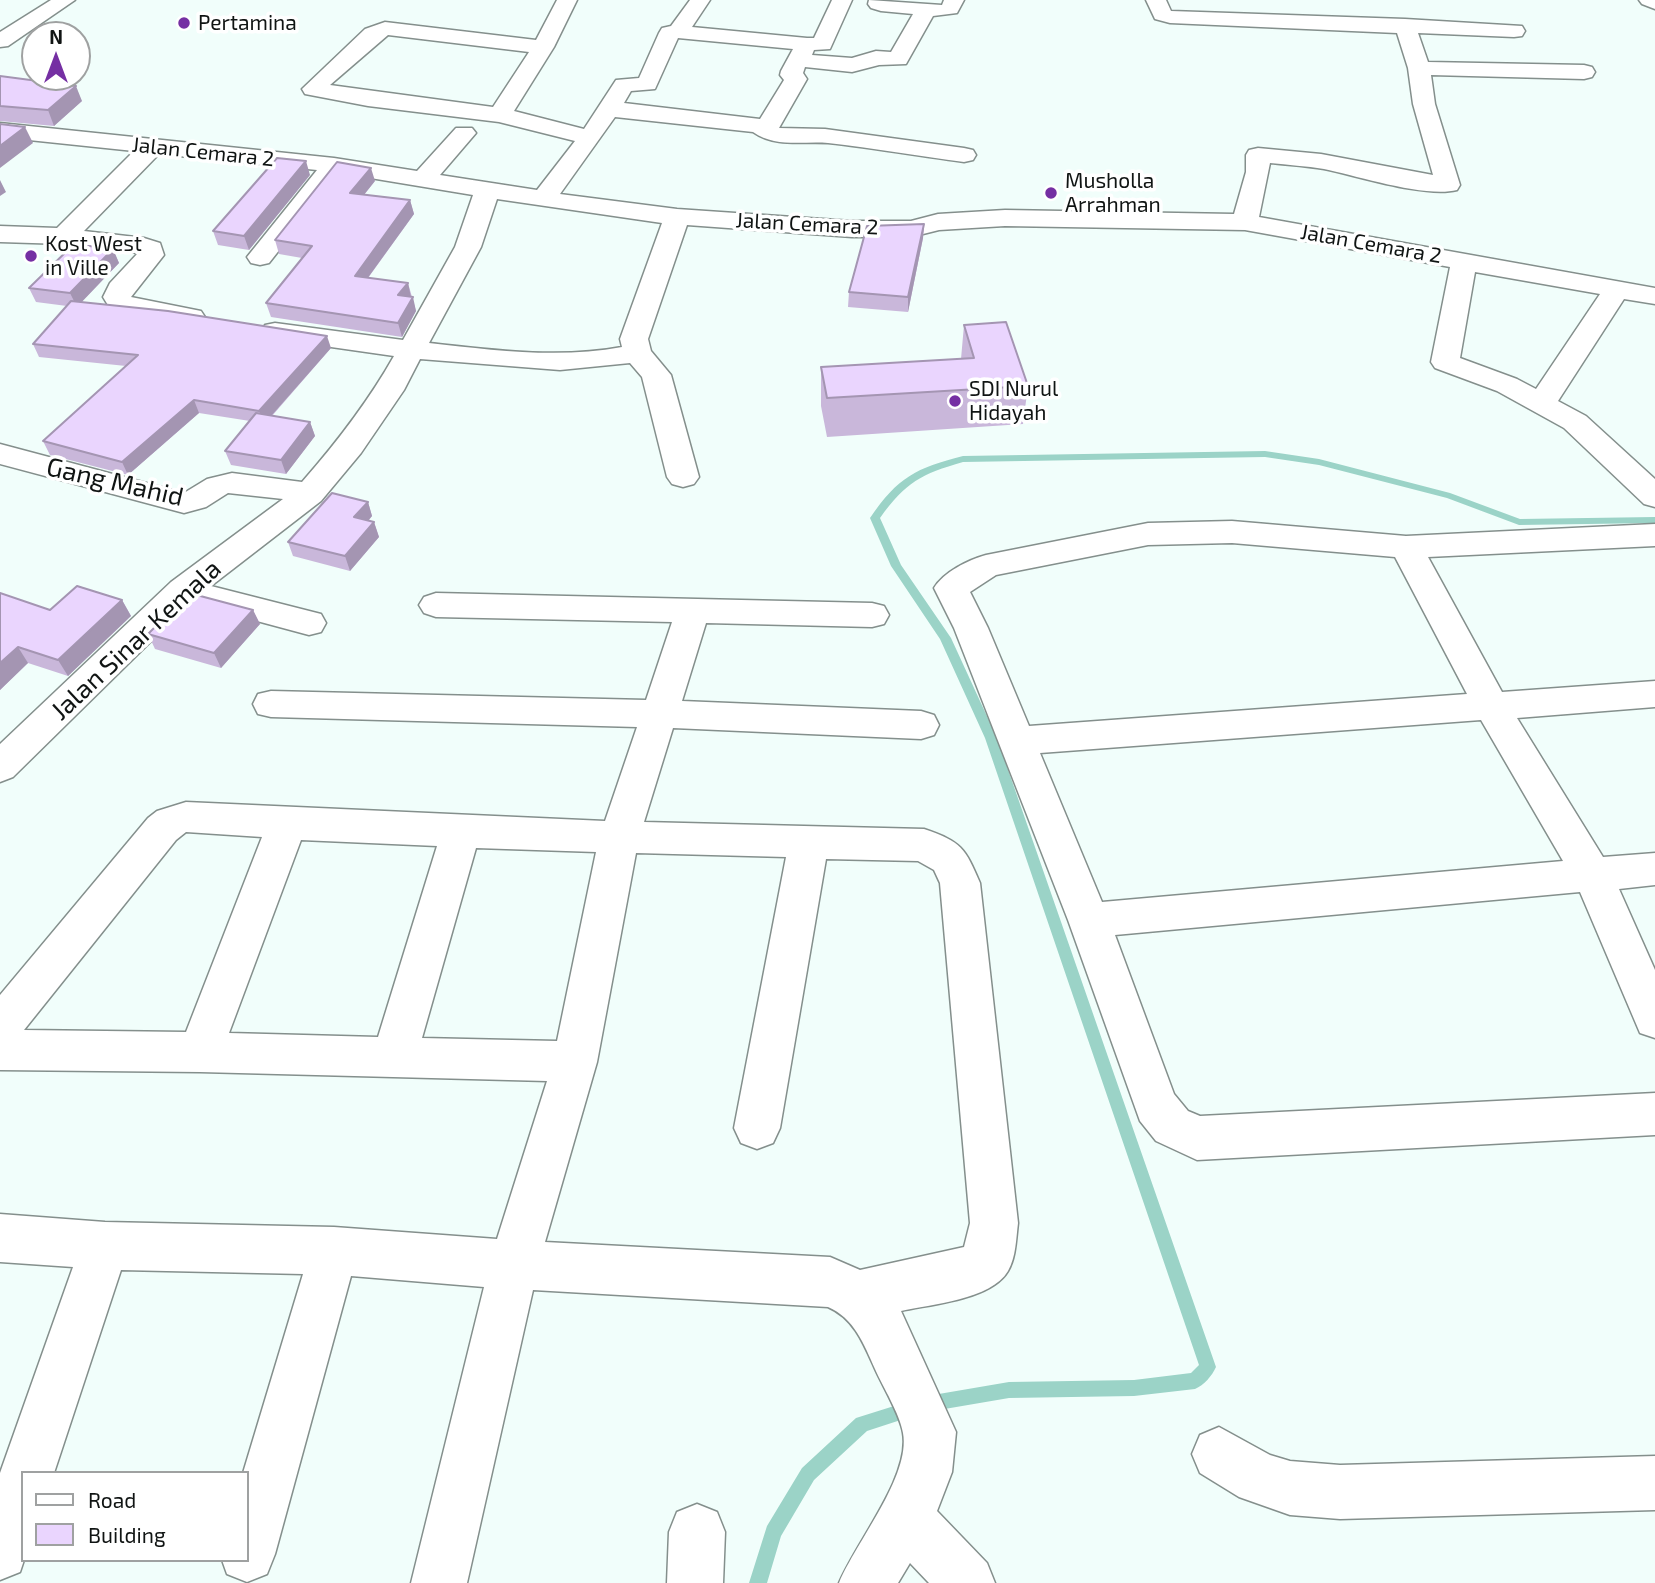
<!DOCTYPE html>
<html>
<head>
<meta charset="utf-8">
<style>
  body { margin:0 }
  #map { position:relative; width:1655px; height:1583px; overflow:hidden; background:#f1fefb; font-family:"Exo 2",sans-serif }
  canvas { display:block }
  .legend { position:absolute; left:21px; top:1471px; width:228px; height:91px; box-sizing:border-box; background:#fff; border:2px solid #9fa1a1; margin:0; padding:9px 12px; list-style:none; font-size:21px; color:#101413 }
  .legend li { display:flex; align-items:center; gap:14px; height:35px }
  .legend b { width:35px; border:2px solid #9fa1a1 }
  .north { position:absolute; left:21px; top:21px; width:70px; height:70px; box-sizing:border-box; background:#fff; border:2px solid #9fa1a1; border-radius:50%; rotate:0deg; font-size:19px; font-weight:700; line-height:28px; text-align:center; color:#101413 }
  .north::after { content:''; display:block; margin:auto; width:24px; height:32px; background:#752fa3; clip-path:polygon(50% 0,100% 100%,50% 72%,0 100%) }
</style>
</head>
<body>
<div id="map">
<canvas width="1655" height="1583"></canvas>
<ul class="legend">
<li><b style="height:9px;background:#fff"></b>Road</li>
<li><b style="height:19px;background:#ead5fe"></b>Building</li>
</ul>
<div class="north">N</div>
</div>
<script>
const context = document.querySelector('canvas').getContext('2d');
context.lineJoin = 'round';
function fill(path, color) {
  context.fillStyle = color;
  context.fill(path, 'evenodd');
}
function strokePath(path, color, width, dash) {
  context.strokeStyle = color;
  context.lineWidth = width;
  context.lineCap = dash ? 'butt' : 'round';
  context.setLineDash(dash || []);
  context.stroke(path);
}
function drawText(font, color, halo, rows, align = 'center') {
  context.font = font + ' "Exo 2",sans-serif';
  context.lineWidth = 7;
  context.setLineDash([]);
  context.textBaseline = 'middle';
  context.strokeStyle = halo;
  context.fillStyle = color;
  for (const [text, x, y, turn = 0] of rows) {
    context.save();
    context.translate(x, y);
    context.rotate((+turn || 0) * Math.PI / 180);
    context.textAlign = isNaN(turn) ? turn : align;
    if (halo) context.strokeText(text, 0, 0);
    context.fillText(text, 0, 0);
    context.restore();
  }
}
fill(new Path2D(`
  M 1265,451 L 1319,459 L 1450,493 L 1520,519 L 1655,517 L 1655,523 L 1519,525 L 1447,498 L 1319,465 L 1265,457 L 963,462 C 921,474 906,482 880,518 L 901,565 L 951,638 L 997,738 L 1216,1367 C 1212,1376 1204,1385 1195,1389 L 1134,1396 L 1009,1398 L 927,1412 L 921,1410 L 919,1404 L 921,1398 L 927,1396 L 1009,1382 L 1134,1380 L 1191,1373 L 1199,1365 L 985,738 L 940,639 L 891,566 L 870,518 C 898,477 916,468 963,456 Z
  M 910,1401 L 916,1403 L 918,1409 L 916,1415 L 867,1431 L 814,1480 L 781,1536 L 767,1583 L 749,1583 L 767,1526 L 802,1468 L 856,1418 Z`), '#9bd3c7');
const street = new Path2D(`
  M 557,0 L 577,0 L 554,47 L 514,111 L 584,129 L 616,80 L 639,78 L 659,33 L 662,28 L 671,26 L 690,0 L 710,0 L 692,27 L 807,38 L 814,38 L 832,0 L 852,0 L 830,49 L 814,50 L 812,55 L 852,58 L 876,51 L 891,52 L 913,14 L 881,11 L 871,8 L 868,4 L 869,0 L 942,5 L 944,0 L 964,0 L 957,13 L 933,16 L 906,64 L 879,65 L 852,72 L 805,67 L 803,73 L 807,79 L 779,128 L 825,129 L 964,148 L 973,150 L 976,155 L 973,160 L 964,162 C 919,156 873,148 828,143 C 802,141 776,148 753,132 L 615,117 L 560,194 L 677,209 L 852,221 L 911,221 L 938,214 L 1005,210 L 1234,214 L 1246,172 L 1246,155 L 1249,150 L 1258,148 L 1321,154 L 1433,175 L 1413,104 L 1408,68 L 1397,33 L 1170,23 L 1155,19 L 1146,0 L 1166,0 L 1171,11 L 1405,19 L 1522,26 L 1525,31 L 1522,36 L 1514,37 L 1418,33 L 1428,62 L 1584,65 L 1592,67 L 1595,72 L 1592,77 L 1584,79 L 1431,75 L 1435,104 L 1460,185 L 1457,190 C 1425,198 1358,176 1324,169 C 1306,166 1288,165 1270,163 L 1259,217 L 1655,288 L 1655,304 L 1624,299 L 1558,401 L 1586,416 L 1655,479 L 1655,507 L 1644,504 L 1564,428 L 1497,391 L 1435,368 L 1431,362 L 1450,267 L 1245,230 L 1005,226 L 939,230 L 911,237 L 852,237 L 687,225 L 648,339 L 651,351 L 671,375 L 699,477 L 694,484 L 683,487 L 672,484 L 667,477 L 642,377 L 630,363 L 560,370 L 420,359 L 404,390 L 361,453 L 321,501 L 211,586 L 321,614 L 326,623 L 321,632 L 309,635 L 190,603 L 13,777 L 0,782 L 0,744 L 171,582 L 283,499 L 228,493 L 206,507 L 184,513 L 0,464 L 0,444 L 184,493 L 207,479 L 232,473 L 302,482 C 337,442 368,402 394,356 L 275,339 L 265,337 L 261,331 L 265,325 L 275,323 L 403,340 L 455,247 L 473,195 L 340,173 L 269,263 L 260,265 L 251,263 L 247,257 L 317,170 L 159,154 L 84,231 L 144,238 L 160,243 L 164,255 L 131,297 L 201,311 L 205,317 L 201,323 L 191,325 L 111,310 L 103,297 L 110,283 L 138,253 L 64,244 L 0,242 L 0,226 L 57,228 L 134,151 L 0,137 L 0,123 L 334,158 L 417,171 L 456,128 L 472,128 L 476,133 L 440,175 L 537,190 L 575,141 L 499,122 L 368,106 L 305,94 L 302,89 L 365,29 L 385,22 L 536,40 ZM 388,35 L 529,52 L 493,107 L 330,85 ZM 678,38 L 793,49 L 781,71 L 780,75 L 784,80 L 760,119 L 624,103 L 631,91 L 655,89 ZM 497,199 L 662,223 L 620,339 L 622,347 C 559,359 492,350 429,343 L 481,247 ZM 1475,272 L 1600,294 L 1536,389 L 1517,379 L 1460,358 Z
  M 1232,521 L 1406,536 L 1655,524 L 1655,546 L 1428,557 L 1502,692 L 1655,681 L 1655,707 L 1517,718 L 1603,857 L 1655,853 L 1655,885 L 1619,889 L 1655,970 L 1655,1038 L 1640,1033 L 1580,892 L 1115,935 L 1174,1094 L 1188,1111 L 1200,1116 L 1655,1093 L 1655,1135 L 1197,1160 L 1156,1141 L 1140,1121 L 1068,920 L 954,628 L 934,588 C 944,572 968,560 986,555 L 1148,523 ZM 1232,543 L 1395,557 L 1467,694 L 1029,726 L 988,628 L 970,592 L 996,575 L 1148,545 ZM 1481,720 L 1563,861 L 1102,902 L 1040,753 Z
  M 436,593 L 872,603 L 884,606 L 889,615 L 884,624 L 872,627 L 706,623 L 682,701 L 921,711 L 934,715 L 939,725 L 934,735 L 921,739 L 673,728 L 644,822 L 924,829 C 962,842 965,848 980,883 L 1018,1223 C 1016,1239 1016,1257 1008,1271 C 991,1300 931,1304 901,1311 L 956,1432 L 952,1472 L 937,1511 L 987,1563 L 995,1583 L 929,1583 L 910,1563 L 898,1583 L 839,1583 C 856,1542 911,1476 903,1433 C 900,1414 883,1387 875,1369 C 864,1344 854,1318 828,1307 L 533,1290 L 467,1583 L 411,1583 L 484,1287 L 351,1276 L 275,1554 L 267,1574 L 247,1582 L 227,1574 L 222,1560 L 247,1560 L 247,1473 L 243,1473 L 303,1274 L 121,1270 L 54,1473 L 23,1473 L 24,1560 L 20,1572 L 0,1580 L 0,1473 L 73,1267 L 0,1262 L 0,1214 L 105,1222 L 334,1227 L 497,1239 L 547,1081 L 200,1072 L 0,1070 L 0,995 L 148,818 L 157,811 L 186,802 L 605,821 L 637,727 L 271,717 L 258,714 L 253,704 L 258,694 L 271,691 L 646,700 L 672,622 L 436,617 L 424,613 L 419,605 L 424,597 ZM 186,832 L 262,837 L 186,1032 L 24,1030 L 176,840 ZM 301,840 L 437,846 L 378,1037 L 229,1033 ZM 476,848 L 596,852 L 557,1041 L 422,1038 ZM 636,853 L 786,857 L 734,1128 L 741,1143 L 757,1149 L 773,1143 L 780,1128 L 826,859 L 918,861 L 934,870 L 940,883 L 970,1223 L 964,1247 L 860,1270 L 830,1257 L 545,1242 L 597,1062 Z
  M 1219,1427 L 1270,1455 L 1290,1461 L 1340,1465 L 1655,1456 L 1655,1510 L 1340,1519 L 1290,1515 L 1239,1497 L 1200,1473 L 1192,1454 L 1200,1435 Z
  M 697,1504 L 717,1512 L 725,1532 L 723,1583 L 667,1583 L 669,1532 L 677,1512 Z`);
const primary = new Path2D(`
  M 51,0 L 75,0 L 8,46 L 0,47 L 0,32 Z`);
const highway = new Path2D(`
  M 1639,0 L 1655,0 L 1655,9 L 1642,4 Z`);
strokePath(street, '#848f8c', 3);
strokePath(primary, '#848f8c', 3);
strokePath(highway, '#848f8c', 3);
fill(street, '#fff');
fill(primary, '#fff');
fill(highway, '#fff');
fill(new Path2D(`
  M 0,76 L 82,101 L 54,126 L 0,121 Z
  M 310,175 L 249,250 L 218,245 L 213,231 Z
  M 375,181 L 364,195 L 410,200 L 414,214 L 368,278 L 408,283 L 416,311 L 402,337 L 271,317 L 266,303 L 302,258 L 279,254 L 275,240 Z
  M 924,224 L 923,238 L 908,312 L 848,307 L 849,292 Z
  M 113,249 L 119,263 L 81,302 L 331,348 L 272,416 L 310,422 L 315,436 L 286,474 L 231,465 L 225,451 L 250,421 L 199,413 L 128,475 L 50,455 L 43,441 L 126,366 L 39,357 L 33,344 L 67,306 L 36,302 L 29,288 Z
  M 964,325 L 1028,386 L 1023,424 L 827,437 L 821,406 L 821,367 L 961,359 Z
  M 368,502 L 372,516 L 368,521 L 374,522 L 379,537 L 350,571 L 293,556 L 288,542 Z
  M 0,593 L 50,610 L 122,600 L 131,616 L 68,676 L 28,663 L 0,690 Z
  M 253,610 L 260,624 L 221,668 L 155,649 L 148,634 Z`), '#c9b7da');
fill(new Path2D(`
  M 76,86 L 82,101 L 54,126 L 48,110 Z
  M 25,127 L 33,143 L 0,168 L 0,146 Z
  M 306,161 L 310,175 L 249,250 L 244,236 Z
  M 371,168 L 375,181 L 354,207 L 350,193 Z
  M 0,180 L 6,192 L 0,196 Z
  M 410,200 L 414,214 L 359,290 L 355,276 Z
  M 924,224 L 923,238 L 908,312 L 908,297 Z
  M 113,249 L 119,263 L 77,307 L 70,293 Z
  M 408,283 L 411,297 L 398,295 Z
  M 413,297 L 416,311 L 402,337 L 398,323 Z
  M 327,336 L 331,348 L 264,424 L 259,411 Z
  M 194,400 L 199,413 L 128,475 L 122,462 Z
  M 310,422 L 315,436 L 286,474 L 281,460 Z
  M 368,502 L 372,516 L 359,532 L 354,517 Z
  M 374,522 L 379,537 L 350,571 L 345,556 Z
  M 122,600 L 131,616 L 68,676 L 58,660 Z
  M 253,610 L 260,624 L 221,668 L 214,653 Z
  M 18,647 L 28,663 L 0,690 L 0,663 Z`), '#a495b2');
const building = new Path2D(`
  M 0,76 L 76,86 L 48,110 L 0,106 Z
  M 0,124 L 25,127 L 0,146 Z
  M 277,158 L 306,161 L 244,236 L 213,231 Z
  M 337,162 L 371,168 L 350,193 L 410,200 L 355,276 L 408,283 L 398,295 L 413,297 L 398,323 L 266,303 L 312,246 L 275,240 Z
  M 924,224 L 908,297 L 849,292 L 867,226 Z
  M 74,244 L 113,249 L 70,293 L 29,288 Z
  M 71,301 L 168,311 L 327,336 L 259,411 L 194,400 L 122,462 L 43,441 L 138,355 L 33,344 Z
  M 1006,322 L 1028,386 L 827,398 L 821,367 L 974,358 L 964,325 Z
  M 256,413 L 310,422 L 281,460 L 225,451 Z
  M 332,493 L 368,502 L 354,517 L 374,522 L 345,556 L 288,542 Z
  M 77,586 L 122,600 L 58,660 L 18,647 L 0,663 L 0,593 L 50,610 Z
  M 189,593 L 253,610 L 214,653 L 148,634 Z`);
fill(building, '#ead5fe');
strokePath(building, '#a495b2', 2);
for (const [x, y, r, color] of [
  [184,23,7,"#752fa3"],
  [1051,193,7,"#752fa3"],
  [31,256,7,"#752fa3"],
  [955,401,7,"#752fa3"]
]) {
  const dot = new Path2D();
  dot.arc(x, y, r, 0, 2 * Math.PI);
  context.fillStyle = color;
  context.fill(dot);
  strokePath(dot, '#fff', 2.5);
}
drawText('21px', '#101413', '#fff', [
  ["Pertamina",198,23],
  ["Musholla",1065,181],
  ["Arrahman",1065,205],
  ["Kost West",45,244],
  ["in Ville",45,268],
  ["SDI Nurul",969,389],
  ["Hidayah",969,413]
], 'left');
drawText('21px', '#101413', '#fff', [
  ["Jalan Cemara 2",203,152,6],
  ["Jalan Cemara 2",807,224,3],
  ["Jalan Cemara 2",1371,244,10]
]);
drawText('26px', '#101413', '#fff', [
  ["Gang Mahid",115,482,13],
  ["Jalan Sinar Kemala",136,640,-43]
]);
</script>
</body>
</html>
